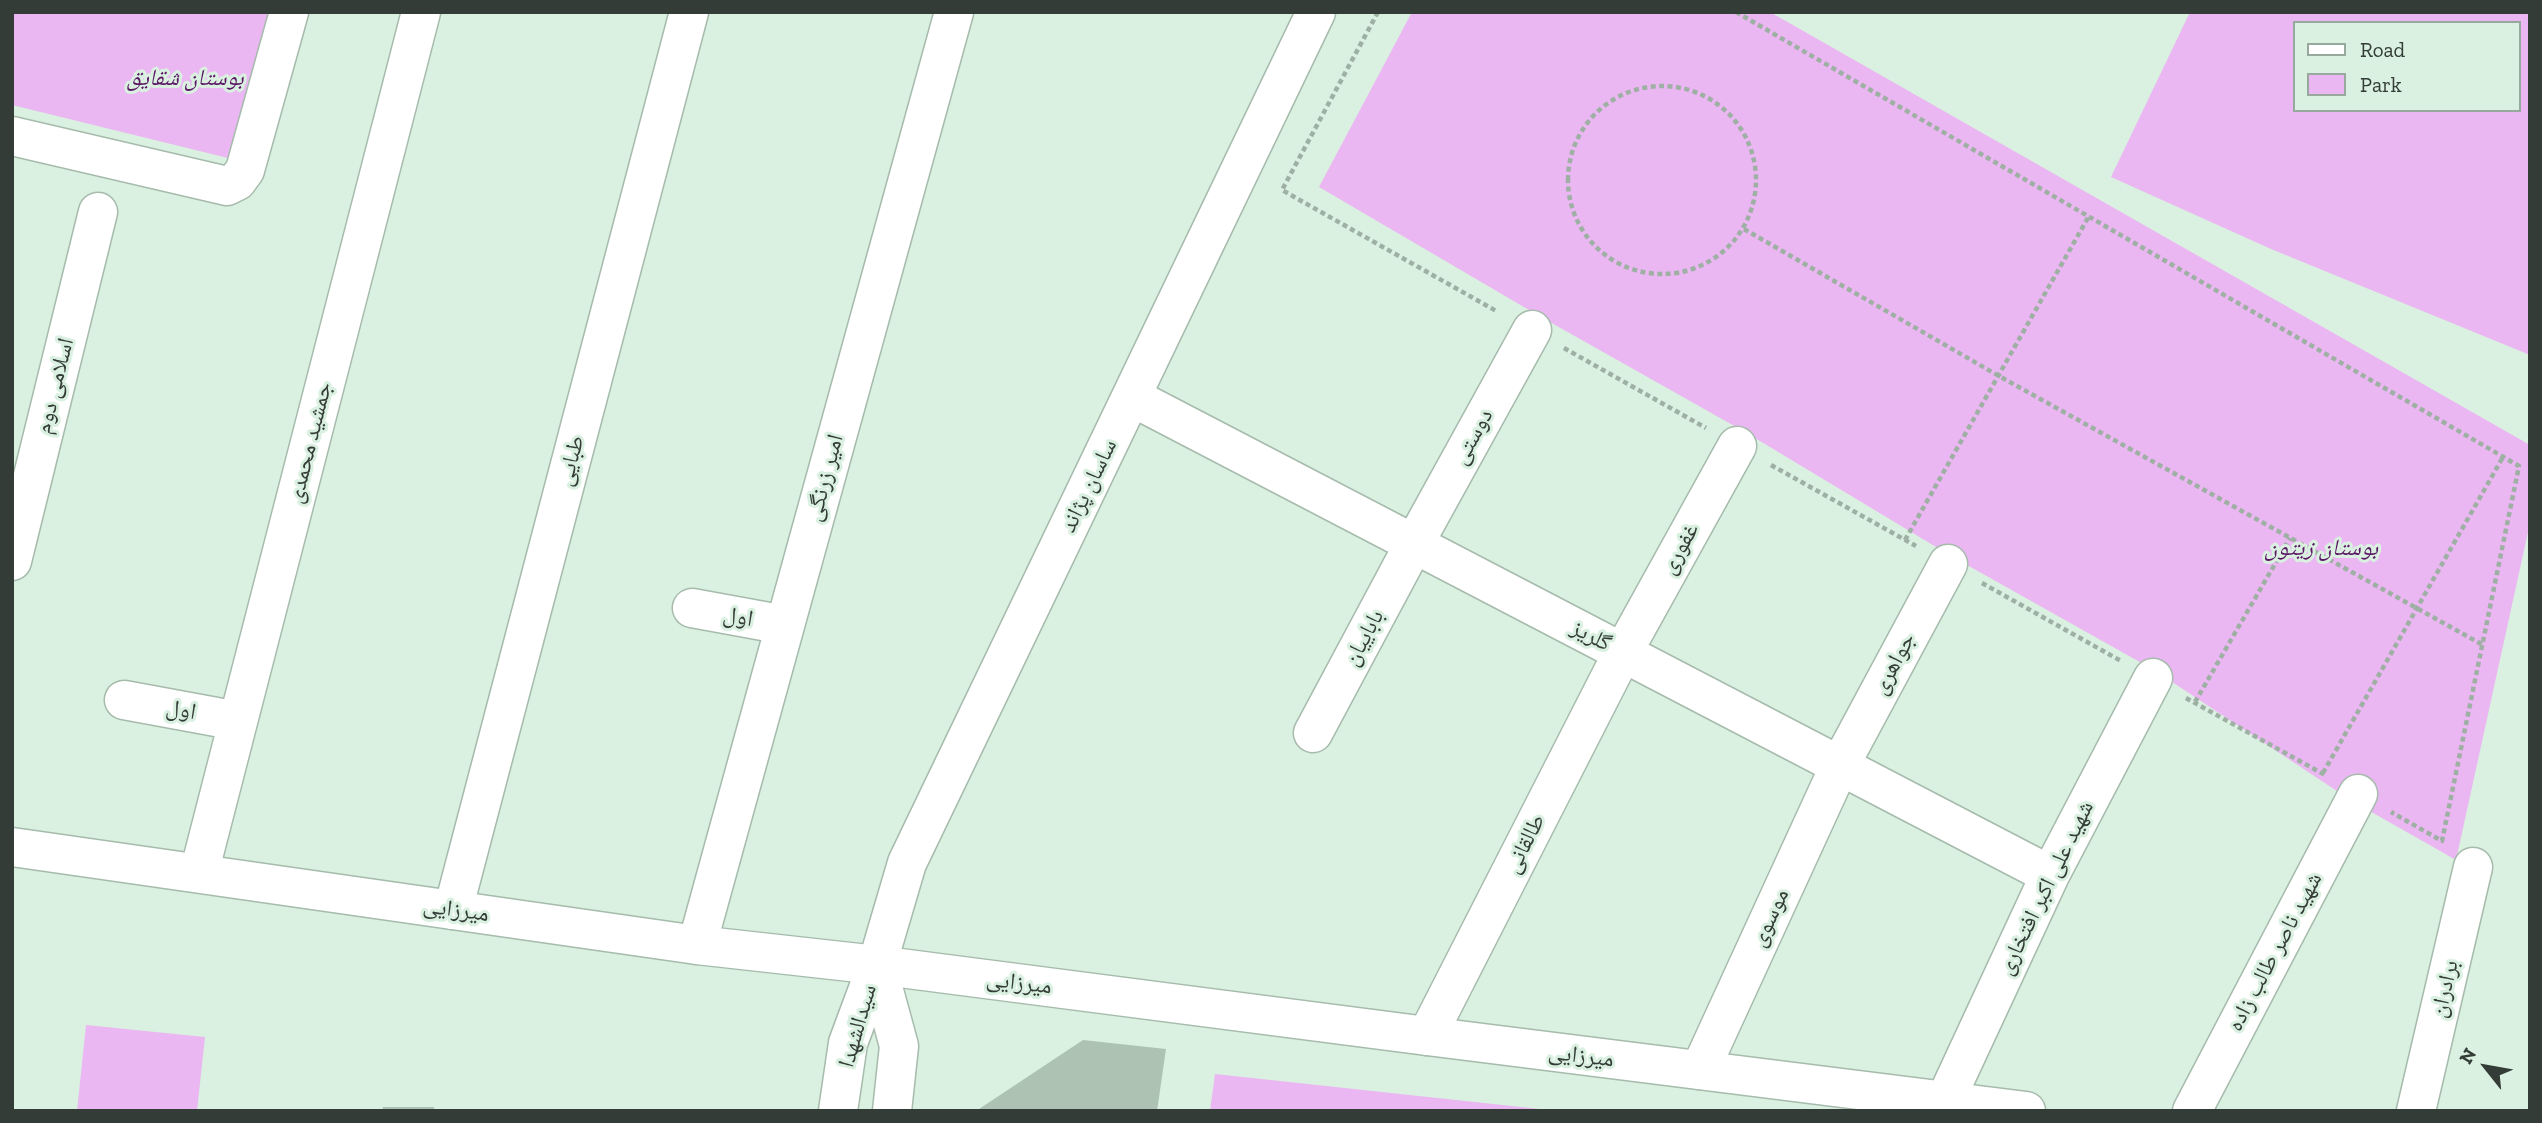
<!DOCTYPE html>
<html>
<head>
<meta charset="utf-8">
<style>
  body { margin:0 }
  #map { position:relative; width:2542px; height:1123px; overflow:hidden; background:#daf0e0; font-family:"Zilla Slab",serif }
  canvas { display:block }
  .frame { position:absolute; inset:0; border:14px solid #333c36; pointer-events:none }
  .legend { position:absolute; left:2293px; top:21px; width:228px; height:91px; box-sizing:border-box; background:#daf0e0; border:2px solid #97a89c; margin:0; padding:9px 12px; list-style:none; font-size:21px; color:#333c36 }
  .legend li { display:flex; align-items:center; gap:14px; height:35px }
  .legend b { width:35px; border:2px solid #97a89c }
  .north { position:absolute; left:2451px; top:1032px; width:70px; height:70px; -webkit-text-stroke:5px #daf0e0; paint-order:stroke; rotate:301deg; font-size:19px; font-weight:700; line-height:28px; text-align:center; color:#333c36 }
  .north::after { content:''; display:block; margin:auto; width:24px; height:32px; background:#333c36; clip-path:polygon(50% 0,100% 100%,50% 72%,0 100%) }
</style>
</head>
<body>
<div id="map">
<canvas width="2542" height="1123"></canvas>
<div class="frame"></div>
<ul class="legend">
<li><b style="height:9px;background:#fff"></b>Road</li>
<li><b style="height:19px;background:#ebb7f2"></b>Park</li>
</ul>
<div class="north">N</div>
</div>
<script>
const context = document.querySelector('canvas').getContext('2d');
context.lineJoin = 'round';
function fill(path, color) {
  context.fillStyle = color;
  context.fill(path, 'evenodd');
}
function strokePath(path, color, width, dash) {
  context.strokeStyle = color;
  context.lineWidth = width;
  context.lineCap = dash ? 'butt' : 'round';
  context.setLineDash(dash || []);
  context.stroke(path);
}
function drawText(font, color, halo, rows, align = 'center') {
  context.font = font + ' "Zilla Slab","Noto Naskh Arabic",serif';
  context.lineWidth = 6;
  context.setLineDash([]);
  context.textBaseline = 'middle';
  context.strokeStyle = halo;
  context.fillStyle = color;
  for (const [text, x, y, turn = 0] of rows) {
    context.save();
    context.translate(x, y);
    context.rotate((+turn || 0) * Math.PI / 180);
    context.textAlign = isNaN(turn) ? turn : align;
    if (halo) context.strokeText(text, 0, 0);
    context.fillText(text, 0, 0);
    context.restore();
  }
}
fill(new Path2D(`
  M 12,12 L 273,12 L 232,159 L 12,105 Z
  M 1412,12 L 1770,12 L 2530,445 L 2530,523 L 2456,860 L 2352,801 L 2154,670 L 1951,556 L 1745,432 L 1541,317 L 1319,187 Z
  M 2190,12 L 2530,12 L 2530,355 L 2271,249 L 2111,177 ZM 2295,23 L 2519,23 L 2519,110 L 2295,110 Z
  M 86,1025 L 205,1037 L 197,1111 L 77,1111 Z
  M 1215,1074 L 1558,1111 L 1210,1111 Z`), '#ebb7f2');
fill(new Path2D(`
  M 1083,1040 L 1166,1049 L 1157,1111 L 976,1111 Z
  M 383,1107 L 434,1107 L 434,1111 L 382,1111 Z`), '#adc2b3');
const minor = new Path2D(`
  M 12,136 L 227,186 L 237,181 L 245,170 L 289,12
  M 1132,397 L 2050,875
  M 12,561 L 98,212
  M 692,608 L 785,625
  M 124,700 L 238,721
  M 1313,733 L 1414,544 L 1532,330
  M 199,873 L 421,12
  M 453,910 L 689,12
  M 697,945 L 954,12
  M 1427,1036 L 1623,652 L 1737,446
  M 1700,1070 L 1840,765 L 1948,564
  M 1945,1101 L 2050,875 L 2153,678
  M 2192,1111 L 2358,794
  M 2416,1111 L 2473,867`);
const tertiary = new Path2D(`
  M 877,965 L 899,1046 L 892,1111
  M 838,1111 L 848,1043 L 877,965 L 907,863 L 1316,12`);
const secondary = new Path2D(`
  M 12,847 L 697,945 L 877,965 L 1427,1036 L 2026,1111`);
strokePath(minor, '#a6bbac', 41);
strokePath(tertiary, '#a6bbac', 41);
strokePath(secondary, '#a6bbac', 41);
strokePath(new Path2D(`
  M 1378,12 L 1282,190 L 1498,312
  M 1736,12 L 2519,466 L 2442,841 L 2391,812
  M1568 180a94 94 0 1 1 188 0a94 94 0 1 1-188 0Z
  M 1744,229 L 1999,376 L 2483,645
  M 1564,348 L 1706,428
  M 1771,465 L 1916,546
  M 1905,540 L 2089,216
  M 1982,583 L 2121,661
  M 2186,698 L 2325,775
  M 2195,702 L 2290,538
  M 2323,773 L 2503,457`), '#9eafa3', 4.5, [5, 3.5]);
strokePath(minor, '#fff', 38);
strokePath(tertiary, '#fff', 38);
strokePath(secondary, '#fff', 38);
drawText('italic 23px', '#5b1764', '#daf0e0', [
  ["بوستان شقایق",185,78],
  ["بوستان زیتون",2321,548]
]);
drawText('23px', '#333c36', '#daf0e0', [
  ["اسلامی دوم",55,386,-76],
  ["دوستی",1473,437,-61],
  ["جمشید محمدی",310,443,-76],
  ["طبایی",571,461,-75],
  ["امیر زرنگی",825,478,-75],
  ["ساسان پژاند",1089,486,-64],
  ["غفوری",1680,549,-61],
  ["اول",738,617,10],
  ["گلریز",1591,636,28],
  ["باباییان",1364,638,-62],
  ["جواهری",1894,664,-62],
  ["اول",181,710,10],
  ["طالقانی",1525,844,-63],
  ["شهید علی اکبر افتخاری",2046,888,-64],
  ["میرزایی",456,910,8],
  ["موسوی",1770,918,-65],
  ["شهید ناصر طالب زاده",2275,952,-62],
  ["میرزایی",1019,983,7],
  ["برادران",2445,989,-77],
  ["سیدالشهدا",858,1026,-74],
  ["میرزایی",1581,1056,7]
]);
</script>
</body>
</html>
